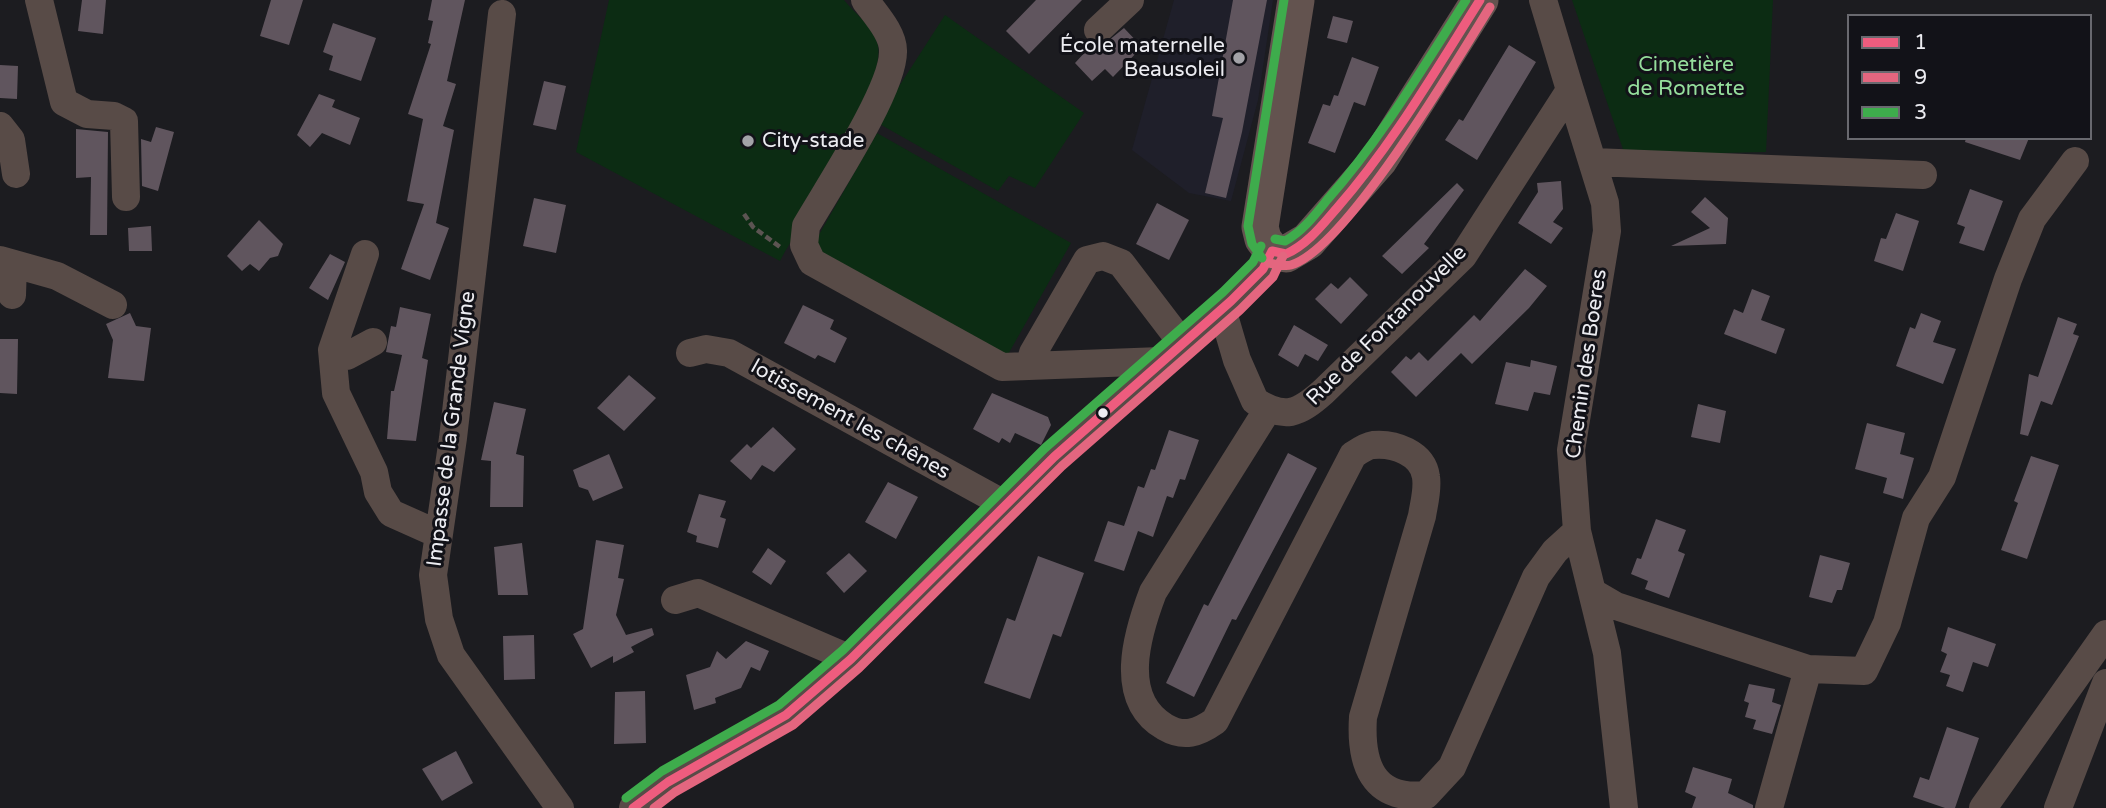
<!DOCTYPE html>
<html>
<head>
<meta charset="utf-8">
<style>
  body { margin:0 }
  #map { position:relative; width:2106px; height:808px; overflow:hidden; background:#1c1c20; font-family:"Varela Round",sans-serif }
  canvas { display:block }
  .legend { position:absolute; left:1847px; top:14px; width:245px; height:126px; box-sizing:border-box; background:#121218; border:2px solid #69696f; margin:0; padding:9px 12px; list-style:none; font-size:21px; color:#ececf1 }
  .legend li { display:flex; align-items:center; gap:14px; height:35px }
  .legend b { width:35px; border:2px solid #69696f }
</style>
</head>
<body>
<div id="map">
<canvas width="2106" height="808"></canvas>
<ul class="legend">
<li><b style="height:9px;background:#ee5c7e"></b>1</li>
<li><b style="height:9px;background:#e3667f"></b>9</li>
<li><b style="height:9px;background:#3eac4c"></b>3</li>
</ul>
</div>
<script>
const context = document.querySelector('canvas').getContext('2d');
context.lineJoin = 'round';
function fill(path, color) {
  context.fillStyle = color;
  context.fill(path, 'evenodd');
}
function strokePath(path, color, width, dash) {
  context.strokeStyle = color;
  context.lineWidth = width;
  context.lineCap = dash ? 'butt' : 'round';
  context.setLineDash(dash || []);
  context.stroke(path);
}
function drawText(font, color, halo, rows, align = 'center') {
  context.font = font + ' "Varela Round",sans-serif';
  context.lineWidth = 6;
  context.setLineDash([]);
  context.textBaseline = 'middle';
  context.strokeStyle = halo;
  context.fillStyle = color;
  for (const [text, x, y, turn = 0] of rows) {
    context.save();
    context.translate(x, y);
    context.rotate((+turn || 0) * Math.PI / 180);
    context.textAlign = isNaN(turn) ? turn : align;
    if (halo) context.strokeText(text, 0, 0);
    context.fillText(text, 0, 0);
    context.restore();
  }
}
fill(new Path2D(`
  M 1174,0 L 1273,0 L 1258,100 L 1231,201 L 1189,193 L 1132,150 Z`), '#1f1f2a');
fill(new Path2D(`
  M 609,0 L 844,0 C 855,14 871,24 877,42 C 891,80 802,221 780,261 L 576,152 Z
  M 1572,0 L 1773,0 L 1766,152 L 1625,155 Z
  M 945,15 L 1084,113 L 1035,188 L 1009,176 L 998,191 L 876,122 Z
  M 877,133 L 1071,243 L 1006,358 L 812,247 Z`), '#0c2c13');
fill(new Path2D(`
  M 82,0 L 106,0 L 103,34 L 78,31 Z
  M 271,0 L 303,0 L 289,45 L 260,36 Z
  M 432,0 L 465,0 L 447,81 L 456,84 L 443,126 L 454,130 L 436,223 L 449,228 L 430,280 L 401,269 L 424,204 L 407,201 L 423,119 L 408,114 L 431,44 L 428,43 L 433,21 L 428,20 Z
  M 1036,0 L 1082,0 L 1029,54 L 1006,31 Z
  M 1233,0 L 1267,0 L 1242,132 L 1226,198 L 1205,193 L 1223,118 L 1212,116 Z
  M 1333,16 L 1353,21 L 1347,43 L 1327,38 Z
  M 333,23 L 376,38 L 361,81 L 329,70 L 333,56 L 323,52 Z
  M 1124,28 L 1142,47 L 1113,77 L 1105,69 L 1092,81 L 1075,63 L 1087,50 L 1092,54 Z
  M 1509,45 L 1536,62 L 1477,160 L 1445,140 L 1459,119 L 1463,121 Z
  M 1352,57 L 1379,67 L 1365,106 L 1354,102 L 1335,153 L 1308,143 L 1323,104 L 1330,106 L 1334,95 L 1338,96 Z
  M 0,65 L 18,66 L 17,99 L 0,98 Z
  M 544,81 L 566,86 L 556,130 L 533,125 Z
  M 319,94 L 335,100 L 332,107 L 360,118 L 350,145 L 322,133 L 310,147 L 297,135 Z
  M 156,127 L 174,132 L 158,191 L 142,186 L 141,139 L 151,142 Z
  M 76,129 L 108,132 L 107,235 L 90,235 L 91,177 L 76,178 Z
  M 1966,138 L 2029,138 L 2020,160 L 1965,142 Z
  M 1561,181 L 1563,209 L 1553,222 L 1563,228 L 1551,244 L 1518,223 L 1538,192 L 1537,183 Z
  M 1457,183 L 1464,190 L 1424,244 L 1429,248 L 1402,274 L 1382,256 Z
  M 1970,189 L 2003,201 L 1984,251 L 1959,243 L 1965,227 L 1957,224 Z
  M 1705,197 L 1728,218 L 1726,244 L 1671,246 L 1710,228 L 1691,212 Z
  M 534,198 L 566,205 L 556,253 L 523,246 Z
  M 1157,203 L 1189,220 L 1169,260 L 1136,244 Z
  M 1896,213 L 1919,221 L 1903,271 L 1874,261 L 1881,238 L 1886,239 Z
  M 259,220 L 283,244 L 278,256 L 270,258 L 259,271 L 250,264 L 242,271 L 227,256 Z
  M 151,226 L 152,251 L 129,251 L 128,228 Z
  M 330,254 L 345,262 L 328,300 L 309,288 Z
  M 1525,269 L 1547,286 L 1529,308 L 1472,364 L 1461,353 L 1416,397 L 1391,372 L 1406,356 L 1411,360 L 1419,352 L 1428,361 L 1474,315 L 1480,321 Z
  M 1350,277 L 1368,295 L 1341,324 L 1315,299 L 1331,283 L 1338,289 Z
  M 1752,289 L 1770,296 L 1761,320 L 1785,329 L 1776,354 L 1724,334 L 1734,309 L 1743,313 Z
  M 803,305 L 834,320 L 830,329 L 847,338 L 835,363 L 818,355 L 815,359 L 784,343 Z
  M 400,307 L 431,314 L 422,358 L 428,360 L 416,441 L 387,439 L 391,391 L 394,391 L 402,355 L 386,352 L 391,326 L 396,327 Z
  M 130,313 L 136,326 L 151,328 L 144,381 L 108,378 L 113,340 L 106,324 Z
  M 1921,313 L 1941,321 L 1933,342 L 1956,349 L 1943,384 L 1896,366 L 1910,327 L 1915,329 Z
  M 2058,317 L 2077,324 L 2073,334 L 2079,336 L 2052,405 L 2041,401 L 2028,436 L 2020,434 L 2029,374 L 2038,377 Z
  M 1294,325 L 1328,345 L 1318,361 L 1305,354 L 1298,367 L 1278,355 Z
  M 0,339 L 18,339 L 17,394 L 0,393 Z
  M 1531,360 L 1557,366 L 1550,395 L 1534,392 L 1528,411 L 1495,404 L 1506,362 L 1530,367 Z
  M 629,375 L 656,398 L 624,431 L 597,408 Z
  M 992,393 L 1048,417 L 1051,425 L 1041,445 L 1015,433 L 1010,443 L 1002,438 L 999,443 L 973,429 Z
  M 494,402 L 526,409 L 516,454 L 524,456 L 523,507 L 490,507 L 491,461 L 481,460 Z
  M 1698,404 L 1726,411 L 1720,443 L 1691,437 Z
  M 1867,423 L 1905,433 L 1900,454 L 1914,458 L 1903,499 L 1883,493 L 1887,478 L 1855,469 Z
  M 773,427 L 796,449 L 774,472 L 762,465 L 751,480 L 730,461 L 747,444 L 751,448 Z
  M 1169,430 L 1199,440 L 1185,480 L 1180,479 L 1173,498 L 1167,496 L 1153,537 L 1138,531 L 1124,571 L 1094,561 L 1108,521 L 1124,526 L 1138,486 L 1144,488 L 1151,469 L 1155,470 Z
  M 1288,453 L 1317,468 L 1236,620 L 1232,619 L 1194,697 L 1166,683 L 1204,604 L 1208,606 Z
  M 609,454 L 623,488 L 593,501 L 588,490 L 579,487 L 573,470 Z
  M 2031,456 L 2059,465 L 2027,559 L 2001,550 L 2018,503 L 2014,501 Z
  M 888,482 L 918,497 L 896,539 L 865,522 Z
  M 699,494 L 726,501 L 720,517 L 726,519 L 718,548 L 696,542 L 697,536 L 687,532 Z
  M 1656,519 L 1686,530 L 1678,551 L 1685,554 L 1669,598 L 1645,589 L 1648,581 L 1631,574 L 1637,558 L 1641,559 Z
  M 596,540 L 624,545 L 618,578 L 624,579 L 616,615 L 626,635 L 652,628 L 654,635 L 631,647 L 634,652 L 613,663 L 613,656 L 591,668 L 573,634 L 583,629 Z
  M 522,543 L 528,595 L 498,595 L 494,547 Z
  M 768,548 L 786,561 L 771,585 L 752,572 Z
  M 849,553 L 867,571 L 844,593 L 826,573 Z
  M 1820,555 L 1850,563 L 1842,590 L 1837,590 L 1832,603 L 1809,597 Z
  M 1038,556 L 1084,573 L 1061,637 L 1053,634 L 1030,699 L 984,683 L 1007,618 L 1015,621 Z
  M 1948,627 L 1996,644 L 1988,667 L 1973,662 L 1963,692 L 1946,686 L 1950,675 L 1940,672 L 1947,654 L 1941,651 Z
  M 534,635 L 535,679 L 504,680 L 503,636 Z
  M 746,641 L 769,651 L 760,671 L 751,667 L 741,688 L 715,698 L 716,703 L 694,710 L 686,675 L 710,667 L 717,651 L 726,659 Z
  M 1749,684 L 1775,689 L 1772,702 L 1781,705 L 1772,734 L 1753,729 L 1756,720 L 1745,717 L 1749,703 L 1744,701 Z
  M 645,691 L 646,743 L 614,744 L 615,692 Z
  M 1947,727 L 1979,738 L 1955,808 L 1945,808 L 1913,797 L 1920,777 L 1929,780 Z
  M 456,751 L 473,783 L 442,801 L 422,769 Z
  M 1693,767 L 1732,779 L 1728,793 L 1753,805 L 1753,808 L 1692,808 L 1696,797 L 1685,792 Z`), '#60555e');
strokePath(new Path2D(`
  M 744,214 L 753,227 L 780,247`), '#5c5452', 4.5, [7, 3.5]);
strokePath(new Path2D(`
  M 39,0 L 64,102 L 87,114 L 114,116 L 124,121 L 126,197
  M 865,0 C 875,14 894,34 893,52 C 893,90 828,188 806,226 L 804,245 L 812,262 L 1002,367 L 1161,361
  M 502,14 L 453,438 L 433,575 L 439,619 L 451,655 L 560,808
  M 1098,30 L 1130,0
  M 1570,90 L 1605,203 L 1607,231 L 1571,450 L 1577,531 L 1607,653 L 1624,808
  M 0,126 L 11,140 L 16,174
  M 1593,162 L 1923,175
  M 365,254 L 332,350 L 347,356 L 373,342
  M 0,260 L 57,276 L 113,305
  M 12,295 L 13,264
  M 1222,309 L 1237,360 L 1255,401 C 1285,420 1298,414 1323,392 L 1463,256 L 1570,90 L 1543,0
  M 332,350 L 336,393 L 374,472 L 378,492 L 391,513 L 438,534
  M 690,353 L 706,349 L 729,353 L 1006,505
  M 1029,366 L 1033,353 L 1087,260 L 1103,256 L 1121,263 L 1182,343
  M 1268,409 L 1153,592 C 1137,634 1117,699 1165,727 C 1184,738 1198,733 1215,721 L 1353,455 C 1359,451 1366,446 1373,445 C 1394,443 1423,453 1426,477 C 1428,490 1424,503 1422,516 L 1363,717 C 1360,763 1372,801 1426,795 L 1452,767 L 1536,577 L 1555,551 L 1577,531
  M 1592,592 L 1616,606 L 1808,669 L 1864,671 L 1887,623 L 1916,518 L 1942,477 L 2008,279 L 2032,219 L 2075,161
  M 675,600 L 698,593 L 851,659
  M 633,808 L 668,782 L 786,715 L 851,659 L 1054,457 L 1231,301 L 1263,269 L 1272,251
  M 1769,808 L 1808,669
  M 1983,808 L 2106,634
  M 2058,808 L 2106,683`), '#584b47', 28);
strokePath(new Path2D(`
  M 1296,0 L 1260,227 L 1263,239 L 1272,251 L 1286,254 L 1308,241 L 1379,160 L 1480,0`), '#63534f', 37);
strokePath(new Path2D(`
  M 1272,251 L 1286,254 C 1308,244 1322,225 1337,208 C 1393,144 1435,71 1480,0
  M 633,808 L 668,782 L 786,715 L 851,659 L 1054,457 L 1231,301 L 1263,269 L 1272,251`), '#ee5c7e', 9);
strokePath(new Path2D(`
  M 1269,263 C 1276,264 1284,267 1291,265 C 1346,249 1457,60 1490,7
  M 654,808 L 675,792 L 793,725 L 859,668 L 1062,466 L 1240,310 L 1273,277 L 1283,256`), '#e3667f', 9);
strokePath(new Path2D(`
  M 1275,239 L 1285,241 C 1302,232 1315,215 1327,200 C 1381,139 1422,69 1466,0
  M 1262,258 L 1252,244 L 1248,226 L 1284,0
  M 626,798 L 662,771 L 779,705 L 843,650 L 1045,448 L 1223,292 L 1253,262 L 1261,246`), '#3eac4c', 9);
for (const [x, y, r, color] of [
  [1239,58,7,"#a3a3a8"],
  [748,141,7,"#a3a3a8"],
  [1103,413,6,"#ececf1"]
]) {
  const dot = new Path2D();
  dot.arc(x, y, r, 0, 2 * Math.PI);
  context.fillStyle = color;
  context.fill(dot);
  strokePath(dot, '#121218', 2.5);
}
drawText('21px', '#ececf1', '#121218', [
  ["École maternelle",1225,46],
  ["Beausoleil",1225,70],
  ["City-stade",762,141,"left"]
], 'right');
drawText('21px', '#95de9c', '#121218', [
  ["Cimetière",1686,65],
  ["de Romette",1686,89]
]);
drawText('21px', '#ececf1', '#121218', [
  ["Rue de Fontanouvelle",1387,326,-45],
  ["Chemin des Boeres",1587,364,-82],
  ["lotissement les chênes",850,420,29],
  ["Impasse de la Grande Vigne",452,429,-83]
]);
</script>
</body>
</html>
